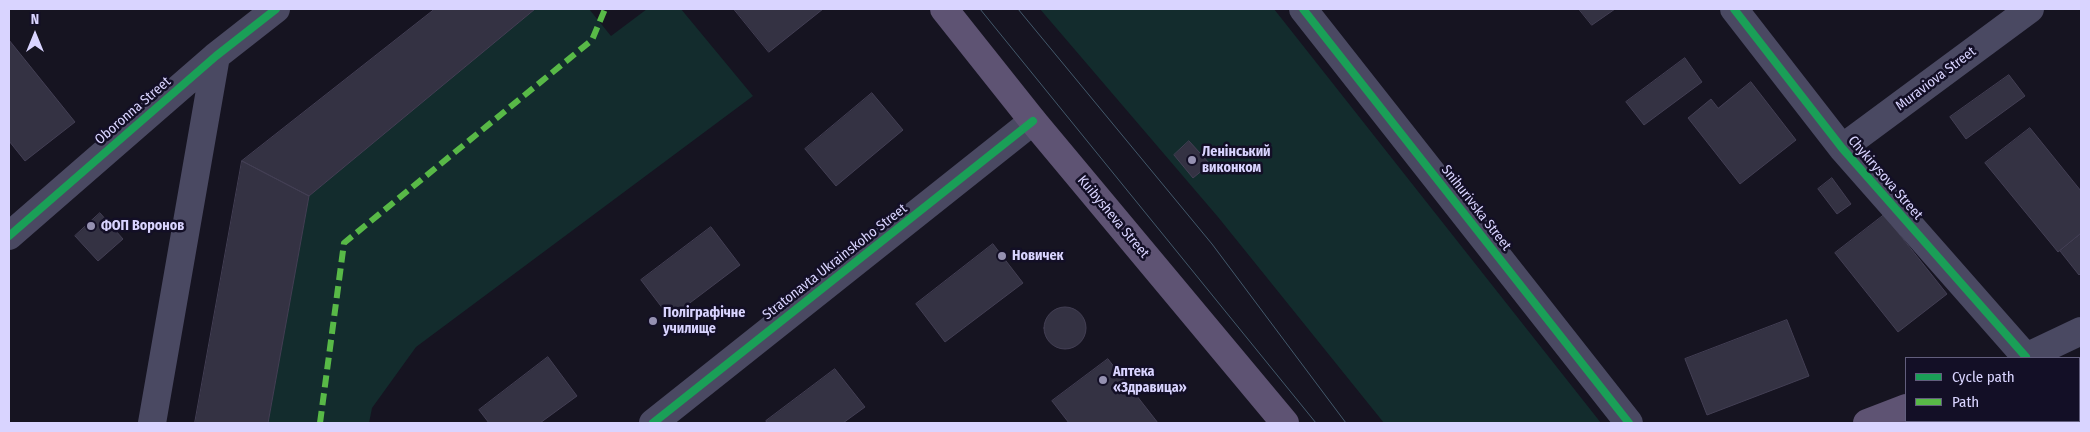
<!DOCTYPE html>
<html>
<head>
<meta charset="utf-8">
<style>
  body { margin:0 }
  #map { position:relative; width:2090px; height:432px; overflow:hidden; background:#161421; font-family:"Fira Sans Condensed",sans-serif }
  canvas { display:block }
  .frame { position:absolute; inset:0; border:10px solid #d9d4ff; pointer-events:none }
  .legend { position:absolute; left:1905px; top:357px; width:175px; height:65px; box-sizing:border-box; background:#130f26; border:1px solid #625e7d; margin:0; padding:6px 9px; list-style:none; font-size:15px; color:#d9d4ff }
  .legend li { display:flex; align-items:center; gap:10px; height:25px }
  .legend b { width:25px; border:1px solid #625e7d }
  .north { position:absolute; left:10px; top:10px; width:50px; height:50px; -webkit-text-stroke:4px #130f26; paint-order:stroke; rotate:0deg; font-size:14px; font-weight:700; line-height:20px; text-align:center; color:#d9d4ff }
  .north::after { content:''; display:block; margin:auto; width:18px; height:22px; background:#d9d4ff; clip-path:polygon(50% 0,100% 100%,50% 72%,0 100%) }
</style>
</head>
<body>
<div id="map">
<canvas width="2090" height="432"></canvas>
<div class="frame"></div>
<ul class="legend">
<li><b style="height:6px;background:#1a9f57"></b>Cycle path</li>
<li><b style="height:6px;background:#58b947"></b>Path</li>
</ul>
<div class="north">N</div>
</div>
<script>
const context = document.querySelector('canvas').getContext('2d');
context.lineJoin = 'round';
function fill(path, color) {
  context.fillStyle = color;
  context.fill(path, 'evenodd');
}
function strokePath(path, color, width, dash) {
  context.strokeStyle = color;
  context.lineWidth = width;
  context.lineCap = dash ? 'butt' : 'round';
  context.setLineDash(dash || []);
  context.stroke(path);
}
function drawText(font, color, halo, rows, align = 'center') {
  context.font = font + ' "Fira Sans Condensed",sans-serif';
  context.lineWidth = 5;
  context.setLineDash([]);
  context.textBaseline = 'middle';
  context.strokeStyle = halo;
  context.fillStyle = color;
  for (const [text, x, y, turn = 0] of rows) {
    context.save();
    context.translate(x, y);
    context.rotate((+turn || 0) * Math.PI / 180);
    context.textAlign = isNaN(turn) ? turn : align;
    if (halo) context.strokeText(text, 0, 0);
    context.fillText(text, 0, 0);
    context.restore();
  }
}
fill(new Path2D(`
  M 535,9 L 589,9 L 611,36 L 647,9 L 681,9 L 753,96 L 416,347 L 372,408 L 369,423 L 268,423 L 309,196 Z
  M 1040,9 L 1274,9 L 1601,423 L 1384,423 L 1218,217 Z`), '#132c2d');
const building = new Path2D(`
  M 435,9 L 535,9 L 309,196 L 242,161 Z
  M 734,9 L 823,9 L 769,52 Z
  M 1579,9 L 1615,9 L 1592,25 Z
  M 9,40 L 75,122 L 25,161 L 9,141 Z
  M 1685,58 L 1702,82 L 1644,125 L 1626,102 Z
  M 2009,75 L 2025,96 L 1966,139 L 1950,117 Z
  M 1751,82 L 1796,140 L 1740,184 L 1688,118 L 1711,99 L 1718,108 Z
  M 872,93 L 903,130 L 836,186 L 805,149 Z
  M 2030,128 L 2081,191 L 2081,233 L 2058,252 L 1985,163 Z
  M 1189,141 L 1210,164 L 1193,178 L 1174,155 Z
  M 242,161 L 309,196 L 268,423 L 195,423 Z
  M 1832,178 L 1851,204 L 1837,214 L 1818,189 Z
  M 100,213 L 123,239 L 98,261 L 75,236 Z
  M 1884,215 L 1947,294 L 1898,332 L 1835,253 Z
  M 711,227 L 740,265 L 670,318 L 641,280 Z
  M 2081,234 L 2081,273 L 2079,275 L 2060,251 Z
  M 993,244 L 1023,283 L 945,342 L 916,304 Z
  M1044 328a21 21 0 1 1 42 0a21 21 0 1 1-42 0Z
  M 1787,320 L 1809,376 L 1707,415 L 1685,359 Z
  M 548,357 L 577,396 L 540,423 L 489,423 L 479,410 Z
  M 1108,359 L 1158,423 L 1069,423 L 1052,401 Z
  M 835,369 L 865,407 L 843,423 L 767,423 L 766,421 Z`);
fill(building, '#343243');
strokePath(building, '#433f54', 1);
strokePath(new Path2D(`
  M 1303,9 L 1629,423
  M 1734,9 L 1842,148 L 2026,357
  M 1842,148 L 2030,9
  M 9,236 L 216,56 L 276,9
  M 2024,358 L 2081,331
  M 152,423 L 216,56
  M 653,423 L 1033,121`), '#4a4962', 28);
strokePath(new Path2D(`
  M 944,9 L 1033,121 L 1285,423
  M 1960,421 L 1967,423
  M 1867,423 L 1906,408`), '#5e5373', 28);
strokePath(new Path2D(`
  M 980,9 L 1316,423
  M 1018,9 L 1212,244 L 1346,423`), '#43596b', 1);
strokePath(new Path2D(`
  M 320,423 L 344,243 L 592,40 L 605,9`), '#58b947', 6, [12, 6]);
strokePath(new Path2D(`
  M 1303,9 L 1629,423
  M 1734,9 L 1842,148 L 2026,357
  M 9,236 L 216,56 L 276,9
  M 653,423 L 1033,121`), '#1a9f57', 8);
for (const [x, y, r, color] of [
  [1192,160,5,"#9591b1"],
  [91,226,5,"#9591b1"],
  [1002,256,5,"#9591b1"],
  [653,321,5,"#9591b1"],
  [1103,380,5,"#9591b1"]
]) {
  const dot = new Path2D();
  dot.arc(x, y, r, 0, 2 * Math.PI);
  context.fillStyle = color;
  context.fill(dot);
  strokePath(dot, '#130f26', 2);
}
drawText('14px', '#d9d4ff', '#130f26', [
  ["Muraviova Street",1936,79,-37],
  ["Oboronna Street",133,111,-41],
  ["Chykirysova Street",1885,178,49],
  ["Snihurivska Street",1476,208,52],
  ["Kuibysheva Street",1113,217,50],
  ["Stratonavta Ukrainskoho Street",835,262,-38]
]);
drawText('bold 14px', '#d9d4ff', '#130f26', [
  ["Ленінський",1202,152],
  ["виконком",1202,168],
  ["ФОП Воронов",101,226],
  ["Новичек",1012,256],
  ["Поліграфічне",663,313],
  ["училище",663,329],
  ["Аптека",1113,372],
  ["«Здравица»",1113,388]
], 'left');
</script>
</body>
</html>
